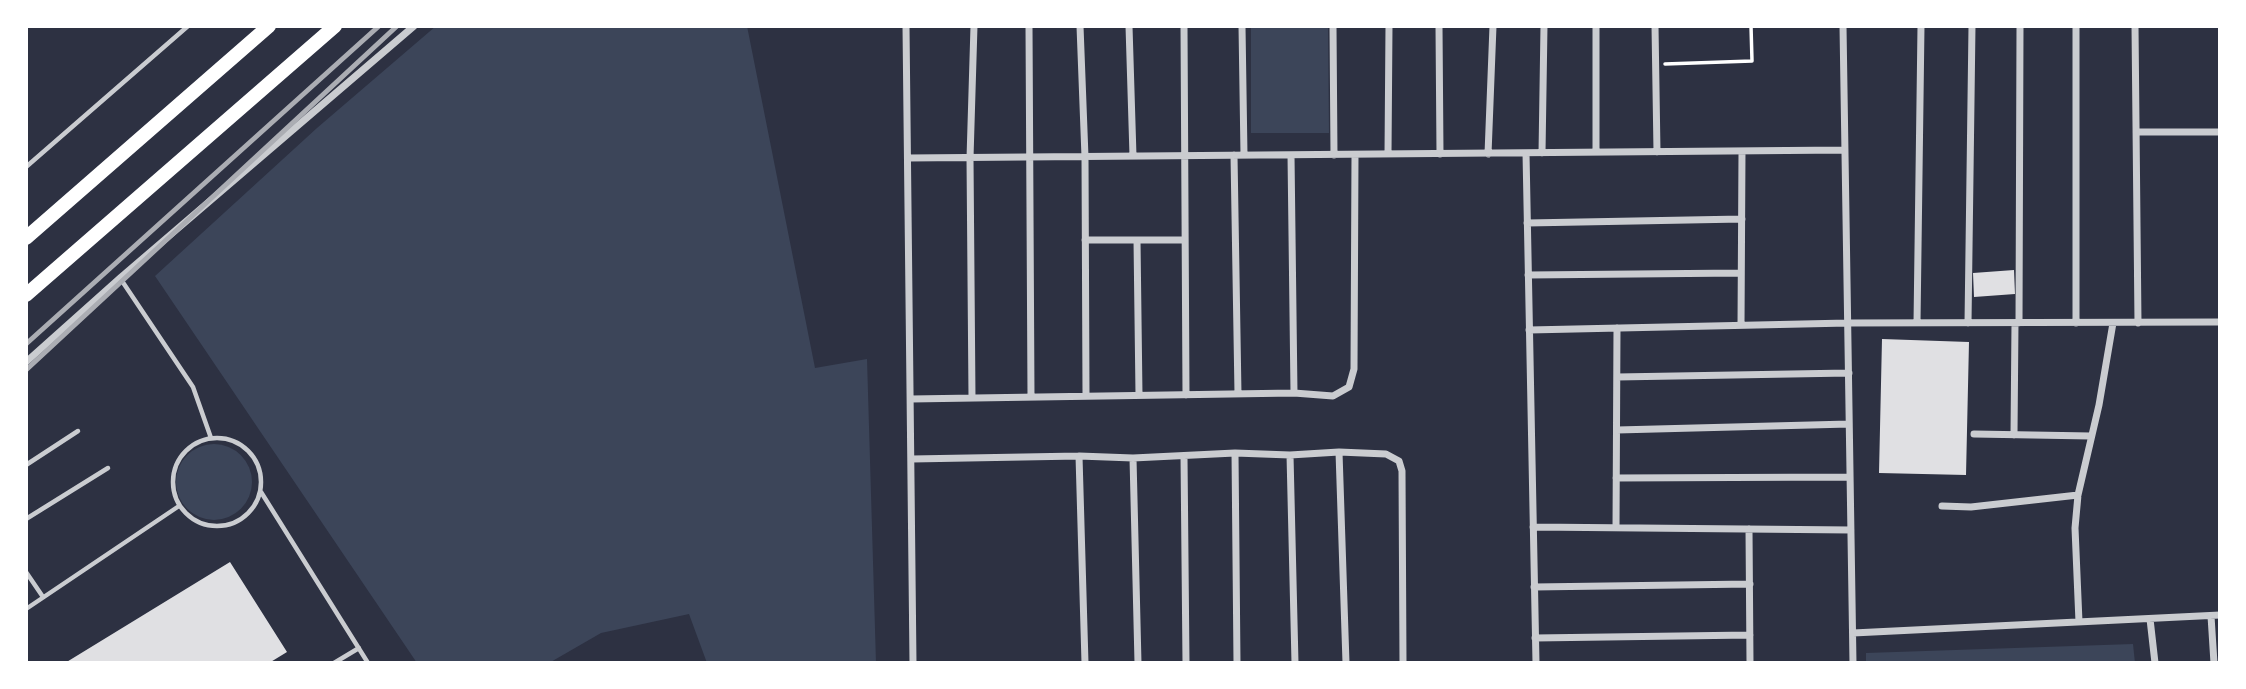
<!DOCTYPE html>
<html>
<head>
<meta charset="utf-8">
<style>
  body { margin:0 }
  #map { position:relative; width:2246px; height:689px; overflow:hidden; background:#2d3142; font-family:"DejaVu Sans",sans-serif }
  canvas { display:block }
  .frame { position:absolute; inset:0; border:28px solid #fff; pointer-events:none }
</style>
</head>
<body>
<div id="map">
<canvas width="2246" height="689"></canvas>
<div class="frame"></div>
</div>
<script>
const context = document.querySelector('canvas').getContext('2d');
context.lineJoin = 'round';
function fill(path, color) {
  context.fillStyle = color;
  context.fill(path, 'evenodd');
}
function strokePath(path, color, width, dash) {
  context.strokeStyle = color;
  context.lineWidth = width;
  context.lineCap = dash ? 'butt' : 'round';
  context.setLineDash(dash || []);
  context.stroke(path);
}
fill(new Path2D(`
  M 436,26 L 747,26 L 815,368 L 867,359 L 876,663 L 707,663 L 689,614 L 601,633 L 549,663 L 417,663 L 155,276 L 317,128 Z
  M 1251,26 L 1328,26 L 1329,133 L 1251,133 Z
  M176 482a38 38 0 1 1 76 0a38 38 0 1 1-76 0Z
  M 2133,644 L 2135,663 L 1866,663 L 1866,653 Z`), '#3c4559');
fill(new Path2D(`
  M 2014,270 L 2015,294 L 1974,297 L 1973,273 Z
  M 1882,339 L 1969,342 L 1966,475 L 1879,473 Z
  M 230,562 L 287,652 L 269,663 L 65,663 Z`), '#e0e0e3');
strokePath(new Path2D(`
  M 1665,64 L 1752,61 L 1751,26`), '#fff', 3.5);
strokePath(new Path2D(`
  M 26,167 L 188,26
  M 120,278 L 193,387 L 211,438
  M173 482a44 44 0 1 1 88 0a44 44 0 1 1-88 0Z
  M 26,465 L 78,431
  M 261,492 L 368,663
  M 26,519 L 108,468
  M 26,572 L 43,597
  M 26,609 L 179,506
  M 334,663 L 359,648`), '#caccd0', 4.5);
strokePath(new Path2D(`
  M 906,26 L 913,663
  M 1029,26 L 1031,397
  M 1080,26 L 1085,157 L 1086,396
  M 1129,26 L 1133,156
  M 1184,26 L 1186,395
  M 1242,26 L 1244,155
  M 1333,26 L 1334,155
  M 1439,26 L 1440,154
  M 1655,26 L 1657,152
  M 1843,26 L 1853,663
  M 2135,26 L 2138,323
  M 2136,132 L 2220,132
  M 1596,152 L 1596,26
  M 1526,153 L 1536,663
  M 1542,153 L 1544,26
  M 1388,154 L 1389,26
  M 1488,154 L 1493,26
  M 1234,155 L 1238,394
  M 1291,155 L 1294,393
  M 908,158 L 1845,150
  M 1527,223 L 1742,219
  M 1085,240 L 1184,240
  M 1137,240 L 1139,395
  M 1528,275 L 1741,273
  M 1917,323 L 1921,26
  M 1968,323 L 1972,26
  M 2019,323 L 2020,26
  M 2076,323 L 2076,26
  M 1741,325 L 1742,151
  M 1529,330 L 1848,323 L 2220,322
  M 26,362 L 120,278 L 414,26
  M 1617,377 L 1849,373
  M 972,398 L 970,158 L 974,26
  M 911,399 L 1294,393 L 1333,396 L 1349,387 L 1354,369 L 1355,155
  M 1617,430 L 1849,424
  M 1974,434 L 2091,436
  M 2014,435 L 2015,323
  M 1339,452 L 1346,663
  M 1235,453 L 1237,663
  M 1290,455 L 1295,663
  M 1079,456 L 1085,663
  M 1184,456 L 1186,663
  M 1133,458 L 1138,663
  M 912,459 L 1079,456 L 1133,458 L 1235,453 L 1290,455 L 1339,452 L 1386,454 L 1399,461 L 1402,471 L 1403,663
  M 1616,478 L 1850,477
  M 1942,506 L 1971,507 L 2078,495
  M 1533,527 L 1851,530
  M 1616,528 L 1617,328
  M 1749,529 L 1750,663
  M 1534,587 L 1750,584
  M 2211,616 L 2214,663
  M 2150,619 L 2155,663
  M 2079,622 L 2075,528 L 2078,495 L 2099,405 L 2113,323
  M 1853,633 L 2220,615
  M 1535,638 L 1750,635`), '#caccd0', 7);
strokePath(new Path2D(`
  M 26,238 L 269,26
  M 26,295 L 335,26`), '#fff', 14);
strokePath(new Path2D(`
  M 26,344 L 379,26
  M 26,370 L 397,26`), '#abadb3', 5);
</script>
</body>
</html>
